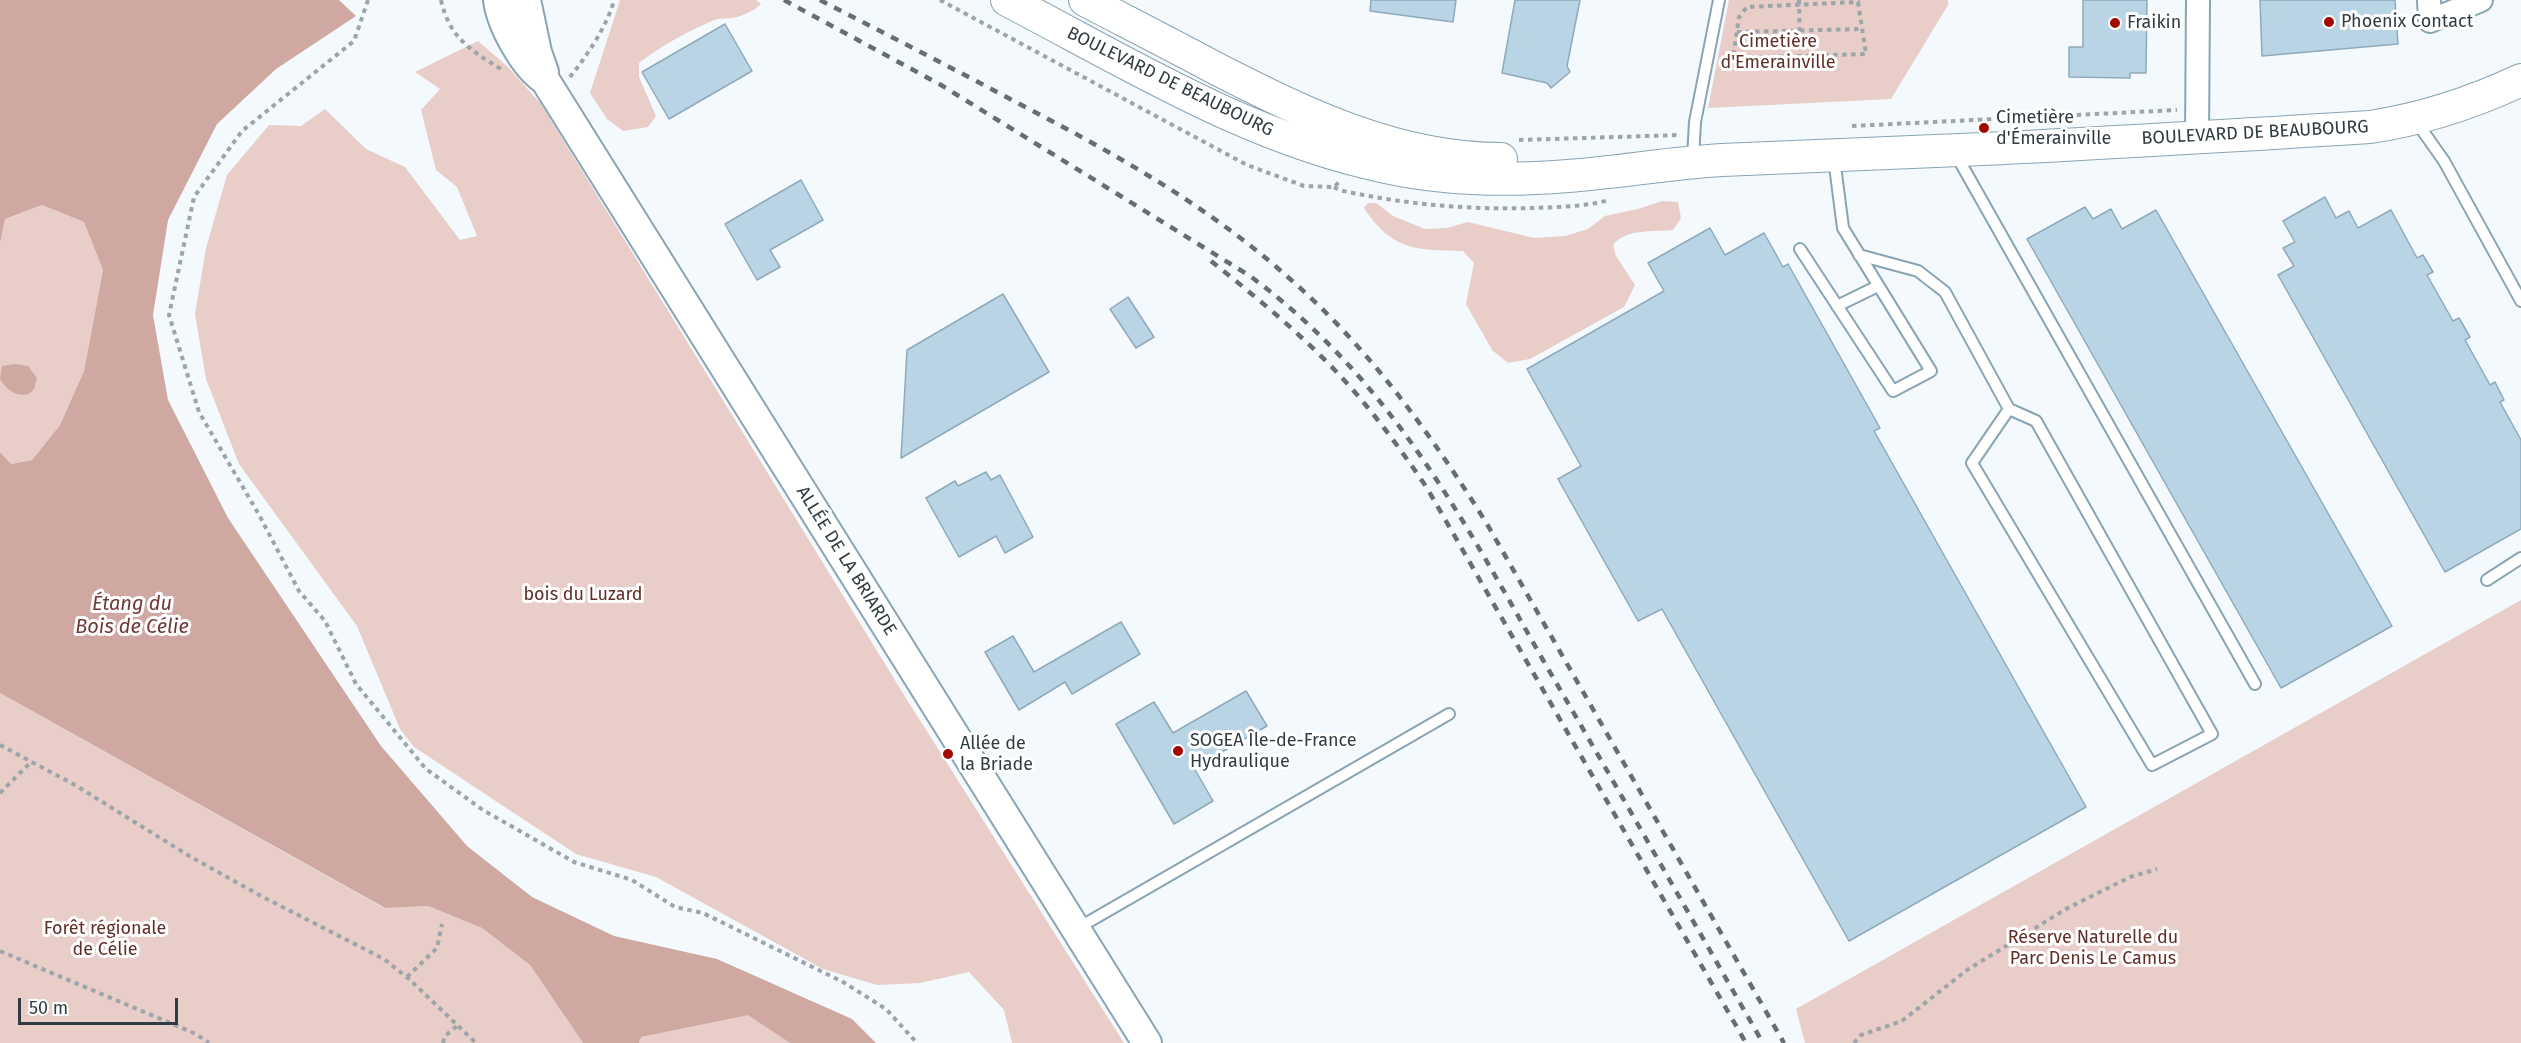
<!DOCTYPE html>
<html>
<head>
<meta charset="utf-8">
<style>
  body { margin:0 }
  #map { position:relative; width:2521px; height:1043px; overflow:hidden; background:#f3f9fc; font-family:"Fira Sans",sans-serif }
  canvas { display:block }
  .scale { position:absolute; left:18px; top:998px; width:160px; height:27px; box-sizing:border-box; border:3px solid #303c42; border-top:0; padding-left:8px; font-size:18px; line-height:21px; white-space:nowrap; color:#303c42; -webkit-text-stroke:4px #fff; paint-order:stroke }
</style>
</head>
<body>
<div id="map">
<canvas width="2521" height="1043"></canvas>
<div class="scale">50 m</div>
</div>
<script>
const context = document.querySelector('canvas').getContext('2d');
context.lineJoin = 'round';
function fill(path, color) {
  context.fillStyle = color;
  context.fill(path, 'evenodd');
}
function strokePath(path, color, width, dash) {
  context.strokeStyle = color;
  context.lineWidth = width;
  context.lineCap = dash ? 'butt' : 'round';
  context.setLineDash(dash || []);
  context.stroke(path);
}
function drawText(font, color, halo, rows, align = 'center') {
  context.font = font + ' "Fira Sans",sans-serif';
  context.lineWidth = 6;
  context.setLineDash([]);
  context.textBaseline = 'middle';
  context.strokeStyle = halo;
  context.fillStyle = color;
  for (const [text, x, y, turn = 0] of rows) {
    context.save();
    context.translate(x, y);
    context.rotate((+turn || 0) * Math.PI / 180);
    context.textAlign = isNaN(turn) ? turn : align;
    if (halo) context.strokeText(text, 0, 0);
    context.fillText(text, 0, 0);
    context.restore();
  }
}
fill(new Path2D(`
  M 620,0 L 756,0 L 761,4 C 754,11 741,17 731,18 C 726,19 722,18 717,19 C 690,30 662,45 639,63 L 639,77 L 656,116 L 648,127 L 623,131 L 607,119 L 590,93 Z
  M 1729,0 L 1948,0 L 1948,5 L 1891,99 L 1708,108 Z
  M 478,41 L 507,66 L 541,104 L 909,703 L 1124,1043 L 1012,1043 L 1004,1010 L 969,972 L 920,983 L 877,985 L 823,969 L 656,877 L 576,854 L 414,747 L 400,729 L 357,626 L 239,464 L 206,379 L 195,314 L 206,248 L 227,175 L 269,125 L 301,126 L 325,109 L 366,149 L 405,167 L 460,240 L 477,236 L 457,187 L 436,170 L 421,110 L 440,89 L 415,72 Z
  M 1662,201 L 1678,202 L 1681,218 L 1673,230 C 1654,232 1626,228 1613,245 L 1616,256 L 1635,285 L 1624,307 L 1530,359 L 1508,363 L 1492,350 L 1466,304 L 1474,263 L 1463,251 C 1417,250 1392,251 1364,208 L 1368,203 L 1376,203 L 1393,216 L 1425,229 L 1447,228 L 1468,222 L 1534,238 L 1565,236 L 1588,229 L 1605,216 L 1638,209 Z
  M 42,205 L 84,222 L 103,270 L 84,371 L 60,425 L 32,460 L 11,464 L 0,452 L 0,244 L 5,219 Z
  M 2521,600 L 2521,1043 L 1805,1043 L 1796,1009 Z
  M 0,693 L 384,908 L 428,906 L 482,928 L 530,965 L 583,1043 L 0,1043 Z
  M 748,1014 L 790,1043 L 639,1043 L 641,1037 Z`), '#e8cdc8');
fill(new Path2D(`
  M 0,0 L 339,0 L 356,16 L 276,69 L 217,124 L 168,220 L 153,315 L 168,400 L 228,518 L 381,746 L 467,846 L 532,897 L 614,936 L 717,959 L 852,1019 L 876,1043 L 790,1043 L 748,1015 L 641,1037 L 639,1043 L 583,1043 L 530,965 L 482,928 L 428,906 L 385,908 L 0,693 L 0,452 L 11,464 L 32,460 L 60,425 L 84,371 L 103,270 L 84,222 L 42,205 L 5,219 L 0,244 Z
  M 15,364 L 28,366 L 37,378 L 34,389 L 29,394 C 15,397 7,390 0,379 L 2,366 Z`), '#cea8a1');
const building = new Path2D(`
  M 1371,0 L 1456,0 L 1453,22 L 1370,11 Z
  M 1515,0 L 1580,0 L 1567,66 L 1570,72 L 1551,88 L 1547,83 L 1502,73 Z
  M 2083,0 L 2147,0 L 2146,73 L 2130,73 L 2130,78 L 2069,77 L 2069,47 L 2083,47 Z
  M 2260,0 L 2395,0 L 2398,44 L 2262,56 Z
  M 725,24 L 752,71 L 669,119 L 642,72 Z
  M 801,180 L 823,220 L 770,250 L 780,267 L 757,280 L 725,224 Z
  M 2325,197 L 2336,218 L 2349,211 L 2358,228 L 2391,210 L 2417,258 L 2423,255 L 2433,272 L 2427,275 L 2453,321 L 2459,318 L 2470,337 L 2465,340 L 2490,385 L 2495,382 L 2504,400 L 2500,402 L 2521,440 L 2521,529 L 2445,572 L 2278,275 L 2294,266 L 2283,248 L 2295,242 L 2283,221 Z
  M 2085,207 L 2093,219 L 2111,209 L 2122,229 L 2156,210 L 2392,626 L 2281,688 L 2027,239 Z
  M 1710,228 L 1725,255 L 1764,233 L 1783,267 L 1788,264 L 1880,428 L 1874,431 L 2086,807 L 1849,941 L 1662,609 L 1638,621 L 1558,479 L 1581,466 L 1527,369 L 1664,291 L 1648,263 Z
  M 1003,294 L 1049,372 L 901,458 L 907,350 Z
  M 1128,297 L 1154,337 L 1136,348 L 1110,309 Z
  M 986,472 L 991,480 L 1000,475 L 1033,537 L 1005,553 L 996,536 L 959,557 L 926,498 L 955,481 L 958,486 Z
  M 1121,622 L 1140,654 L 1072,694 L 1065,682 L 1019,710 L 985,652 L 1013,636 L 1034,672 Z
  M 1246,691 L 1267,726 L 1194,768 L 1213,801 L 1174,824 L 1116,724 L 1154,702 L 1173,733 Z`);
fill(building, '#b8d4e5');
strokePath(building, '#8faabb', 1.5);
const service = new Path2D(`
  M 2415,120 L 2444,161 L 2521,301
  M 1955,153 L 2255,684
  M 1693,158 L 1695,122 L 1719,0
  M 1800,249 L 1893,391 L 1931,371 L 1843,228 L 1834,158
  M 1859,255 L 1918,271 L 1945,292 L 2009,409 L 2036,421 L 2212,734 L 2152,765 L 1972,463 L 2009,409
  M 1837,306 L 1878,286
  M 2487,580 L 2521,558
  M 1078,928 L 1449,714`);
const minor = new Path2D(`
  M 2429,0 L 2430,21 L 2481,0
  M 2197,137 L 2198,0`);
const tertiary = new Path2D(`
  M 498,0 C 501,24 524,67 545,80 L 1147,1043
  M 526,0 L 537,52 L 544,72`);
const secondary = new Path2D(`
  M 1007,0 C 1130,64 1250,139 1386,167 C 1446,180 1508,181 1568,176 C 1620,172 1671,163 1722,160 C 1809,156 1896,153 1983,149 C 2112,143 2241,135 2370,127 C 2423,119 2472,103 2521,80
  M 1085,0 C 1129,23 1172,45 1215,68 C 1305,114 1397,159 1501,159`);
strokePath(service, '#89a4b4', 14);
strokePath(minor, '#89a4b4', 26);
strokePath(tertiary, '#89a4b4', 32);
strokePath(secondary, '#89a4b4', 34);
strokePath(new Path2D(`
  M 368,0 L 354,41 L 242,131 L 194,197 L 169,315 L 199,412 L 258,513 L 299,591 L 325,621 L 356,684 L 426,769 L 483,810 L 574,862 L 632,880 L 675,907 L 703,913 L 843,982 L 886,1009 L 917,1043
  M 441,0 C 449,37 470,50 501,69
  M 940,0 L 1247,165 L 1304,186 L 1334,187 L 1339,182
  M 1799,0 L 1800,57
  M 1858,2 L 1866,54 L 1733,58 L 1739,17 L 1747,7 Z
  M 1737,32 L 1862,29
  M 570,77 C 586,57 608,25 614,0
  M 1852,126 L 2177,110
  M 1519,140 L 1680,135
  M 1334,187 L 1339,190 C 1403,204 1466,210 1531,208 C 1557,207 1584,207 1609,200
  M 0,745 L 75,785 L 191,857 L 263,897 L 384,959 L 409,979 L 476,1043
  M 0,793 L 32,761
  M 0,951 L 196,1034 L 209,1043
  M 407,977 L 437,948 L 442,924
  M 443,1043 L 445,1036 L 458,1025
  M 1854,1043 L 1861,1035 L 1902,1021 L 1967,970 L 2066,909 L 2130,877 L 2157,869`), '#9ca5a9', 4, [4.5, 4.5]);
strokePath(service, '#fff', 10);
strokePath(minor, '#fff', 22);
strokePath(tertiary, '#fff', 28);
strokePath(secondary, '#fff', 32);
strokePath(new Path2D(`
  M 784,0 L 941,85 L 1250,276 C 1392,381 1462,518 1547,667 C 1620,792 1691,918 1763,1043
  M 820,0 C 884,33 948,66 1012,100 C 1110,151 1206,204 1289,278 C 1369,348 1431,434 1487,524 L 1784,1043
  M 1211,261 C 1261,301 1311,342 1353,390 C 1380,421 1404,454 1427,488 L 1746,1043`), '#646e74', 4.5, [8, 8]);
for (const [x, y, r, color] of [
  [2329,22,6,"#a20a00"],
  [2115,23,6,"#a20a00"],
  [1984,128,6,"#a20a00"],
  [1178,751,6,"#a20a00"],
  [948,754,6,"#a20a00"]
]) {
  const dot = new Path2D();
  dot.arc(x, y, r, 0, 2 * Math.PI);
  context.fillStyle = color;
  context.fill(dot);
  strokePath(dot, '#fff', 2);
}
drawText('18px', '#303c42', '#fff', [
  ["Phoenix Contact",2341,22],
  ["Fraikin",2127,23],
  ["Cimetière",1996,118],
  ["d'Émerainville",1996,139],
  ["SOGEA Île-de-France",1190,741],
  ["Hydraulique",1190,762],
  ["Allée de",960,744],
  ["la Briade",960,765]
], 'left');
drawText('18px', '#612e26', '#fff', [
  ["Cimetière",1778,42],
  ["d'Emerainville",1778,63],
  ["bois du Luzard",583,595],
  ["Forêt régionale",105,929],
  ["de Célie",105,950],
  ["Réserve Naturelle du",2093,938],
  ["Parc Denis Le Camus",2093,959]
]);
drawText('18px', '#303c42', '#fff', [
  ["BOULEVARD DE BEAUBOURG",1170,82,26],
  ["BOULEVARD DE BEAUBOURG",2255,133,-3],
  ["ALLÉE DE LA BRIARDE",846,561,58]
]);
drawText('italic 20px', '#6f3a32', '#fff', [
  ["Étang du",132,604],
  ["Bois de Célie",132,627]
]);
</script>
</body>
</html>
